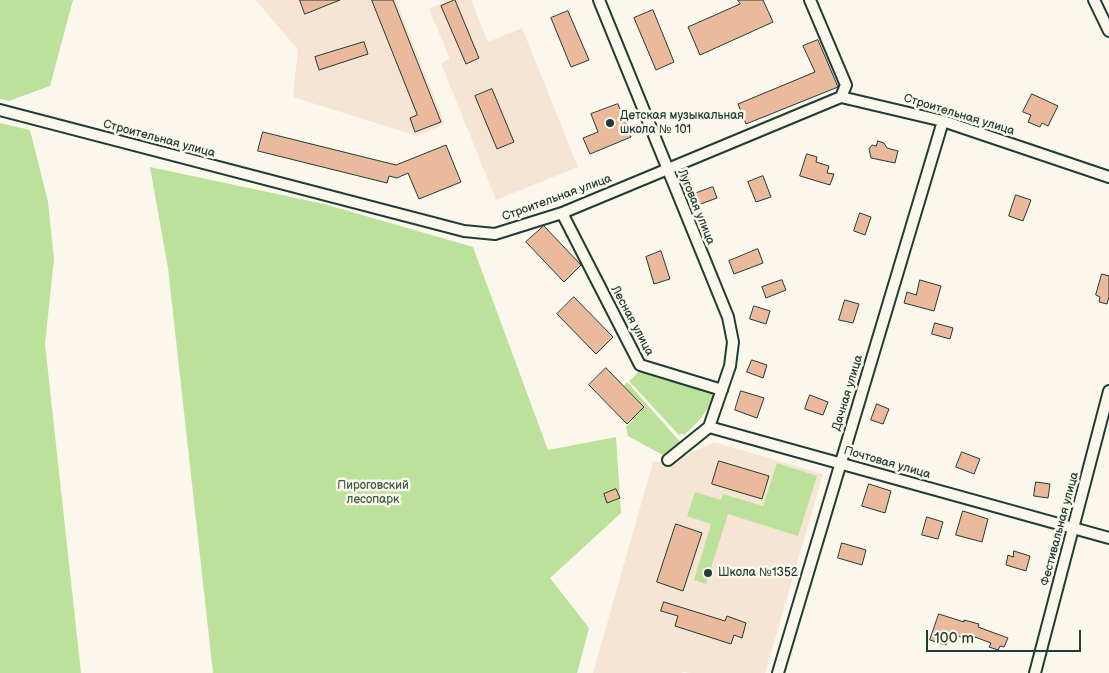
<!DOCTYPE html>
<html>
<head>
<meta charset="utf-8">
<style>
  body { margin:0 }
  #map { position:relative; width:1109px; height:673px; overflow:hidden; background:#fbf7ec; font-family:"Balsamiq Sans",sans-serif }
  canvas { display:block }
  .scale { position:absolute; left:926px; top:630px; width:155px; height:22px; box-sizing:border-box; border:2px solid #1f3d34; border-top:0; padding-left:6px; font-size:15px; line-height:18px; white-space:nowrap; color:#1f3d34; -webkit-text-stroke:4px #fbf7ec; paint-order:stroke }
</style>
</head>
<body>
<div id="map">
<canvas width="1109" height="673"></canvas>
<div class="scale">100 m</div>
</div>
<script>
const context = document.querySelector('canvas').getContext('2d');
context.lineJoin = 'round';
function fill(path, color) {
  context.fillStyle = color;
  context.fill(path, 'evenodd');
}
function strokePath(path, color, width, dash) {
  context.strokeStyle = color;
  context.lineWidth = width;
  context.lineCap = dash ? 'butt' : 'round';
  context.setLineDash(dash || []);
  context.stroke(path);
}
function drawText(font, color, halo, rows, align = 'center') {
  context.font = font + ' "Balsamiq Sans",sans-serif';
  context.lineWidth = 5;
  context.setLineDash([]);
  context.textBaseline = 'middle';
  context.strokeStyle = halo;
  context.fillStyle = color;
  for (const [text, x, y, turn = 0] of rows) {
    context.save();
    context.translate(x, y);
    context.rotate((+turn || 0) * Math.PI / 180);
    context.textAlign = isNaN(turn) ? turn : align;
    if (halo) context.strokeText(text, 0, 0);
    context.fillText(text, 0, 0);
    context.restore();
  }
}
fill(new Path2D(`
  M 256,0 L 396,0 L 445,124 L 417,136 L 293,97 L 298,50 Z
  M 450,0 L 471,0 L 488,42 L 522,28 L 578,167 L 496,200 L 441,63 L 450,59 L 429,9 Z
  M 714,442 L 823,474 L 765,673 L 690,673 L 683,672 L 682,673 L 593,673 L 653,462 L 672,462 Z`), '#f6e5d4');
fill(new Path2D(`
  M 0,0 L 73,0 L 50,86 L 9,101 L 0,99 Z
  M 0,123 L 30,130 L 48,202 L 54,259 L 45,344 L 81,673 L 0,673 Z
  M 150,167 L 324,204 L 473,247 L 548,450 L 616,437 L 621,513 L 550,578 L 589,628 L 577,673 L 213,673 L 168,268 Z
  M 642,369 L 691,387 L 703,388 L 712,393 L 714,398 C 706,413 697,424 684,435 L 682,433 L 679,435 L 629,381 Z
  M 627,382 L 683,445 L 668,458 L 628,436 L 626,427 L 645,407 L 624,386 Z
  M 777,463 L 817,476 L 798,536 L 728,514 L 706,584 L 694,580 L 711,524 L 687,516 L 695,492 L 721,500 L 723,494 L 763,506 Z`), '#bce19b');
const building = new Path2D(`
  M 300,0 L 340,0 L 305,14 Z
  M 372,0 L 393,0 L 441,122 L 415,132 L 410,118 L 417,115 Z
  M 455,0 L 479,58 L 466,64 L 441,6 Z
  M 738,0 L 763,0 L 773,22 L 700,55 L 688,27 L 740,4 Z
  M 653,10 L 674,62 L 656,70 L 634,18 Z
  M 568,11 L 589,60 L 571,67 L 551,18 Z
  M 818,40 L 838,87 L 746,124 L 738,104 L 815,72 L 803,46 Z
  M 364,42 L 368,54 L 319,70 L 315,57 Z
  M 492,89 L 514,142 L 497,149 L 475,96 Z
  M 1032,94 L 1058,106 L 1048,126 L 1042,123 L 1040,127 L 1028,122 L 1031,115 L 1023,112 Z
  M 618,104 L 631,137 L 590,154 L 583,138 L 598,132 L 591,114 Z
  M 263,132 L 396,165 L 446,145 L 461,182 L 419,199 L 408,173 L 397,178 L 389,176 L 387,183 L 258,151 Z
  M 878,141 L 884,143 L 887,148 L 898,151 L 895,163 L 871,158 L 869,149 L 872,145 L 876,146 Z
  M 807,154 L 817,157 L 816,162 L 829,166 L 827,173 L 834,174 L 830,185 L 800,176 Z
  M 763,176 L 771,197 L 756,202 L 748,182 Z
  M 713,187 L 717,198 L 698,205 L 694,194 Z
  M 1016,195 L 1031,200 L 1023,221 L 1009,216 Z
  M 860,213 L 871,217 L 865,235 L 854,231 Z
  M 544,226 L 581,265 L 564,282 L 526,242 Z
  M 758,249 L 763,263 L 734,274 L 729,261 Z
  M 661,251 L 670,279 L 654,284 L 646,257 Z
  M 1102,274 L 1109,276 L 1109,297 L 1107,304 L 1099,302 L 1100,297 L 1096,295 Z
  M 782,280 L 786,290 L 766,298 L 762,287 Z
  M 920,280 L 941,286 L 934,311 L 904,303 L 907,292 L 916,295 Z
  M 574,297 L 613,337 L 596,354 L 557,314 Z
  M 845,300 L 859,304 L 853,323 L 839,320 Z
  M 754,306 L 770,311 L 766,324 L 750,319 Z
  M 935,323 L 953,328 L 950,339 L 932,334 Z
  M 752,360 L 767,365 L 763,378 L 747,372 Z
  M 606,368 L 644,407 L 627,424 L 589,385 Z
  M 741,391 L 764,398 L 757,418 L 735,410 Z
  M 810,395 L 828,402 L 823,415 L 805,409 Z
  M 877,404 L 889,409 L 883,424 L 871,420 Z
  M 962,452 L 980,459 L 974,474 L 956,467 Z
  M 719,461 L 769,476 L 762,499 L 712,484 Z
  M 1036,482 L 1050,484 L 1048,498 L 1034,496 Z
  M 869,484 L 891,491 L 885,513 L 862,506 Z
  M 616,489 L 620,498 L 607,503 L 604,494 Z
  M 963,511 L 988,519 L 982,542 L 956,535 Z
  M 927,517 L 943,522 L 938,539 L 922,535 Z
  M 676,524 L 702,533 L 683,591 L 657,582 Z
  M 842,543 L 866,550 L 862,565 L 838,558 Z
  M 1014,551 L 1030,556 L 1026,571 L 1006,565 L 1008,555 L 1013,557 Z
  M 664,602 L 725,621 L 727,616 L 746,623 L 742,638 L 734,635 L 731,644 L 675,626 L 678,616 L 661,611 Z
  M 939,614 L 964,622 L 964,620 L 979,624 L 978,627 L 1008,638 L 1004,647 L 1000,646 L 998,650 L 989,647 L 991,643 L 975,637 L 974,640 L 950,634 L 946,645 L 930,640 Z`);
fill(building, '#ebba9c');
strokePath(building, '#1f3d34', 1);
const minor = new Path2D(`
  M 599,0 L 728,317 L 733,342 L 730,366 L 709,427
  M 810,0 L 846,85 L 841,97
  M 1094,0 L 1109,31
  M 0,110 L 464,231 L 495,234 L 562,213 L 841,97 L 943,121 L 1109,177
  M 562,213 L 640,365 L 722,390
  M 709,427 L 1109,538
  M 668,460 L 709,427
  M 778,673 L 943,121
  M 1035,673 L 1109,391`);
strokePath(minor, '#1f3d34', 14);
strokePath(minor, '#fbf7ec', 10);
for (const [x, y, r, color] of [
  [610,123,5,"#1f3d34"],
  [708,573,5,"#1f3d34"]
]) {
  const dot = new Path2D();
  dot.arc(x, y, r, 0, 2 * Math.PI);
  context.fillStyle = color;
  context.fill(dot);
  strokePath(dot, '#fbf7ec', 2);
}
drawText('12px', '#1f3d34', '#fbf7ec', [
  ["Строительная улица",959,115,17],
  ["Строительная улица",159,139,15],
  ["Строительная улица",557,198,-20],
  ["Луговая улица",696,207,68],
  ["Лесная улица",632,321,62],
  ["Дачная улица",848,393,-73],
  ["Почтовая улица",887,463,16],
  ["Фестивальная улица",1060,529,-75]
]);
drawText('12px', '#1f3d34', '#fbf7ec', [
  ["Детская музыкальная",620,116],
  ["школа № 101",620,130],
  ["Школа №1352",718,573]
], 'left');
drawText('12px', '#3e5e49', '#fbf7ec', [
  ["Пироговский",373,486],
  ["лесопарк",373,500]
]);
</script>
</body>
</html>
